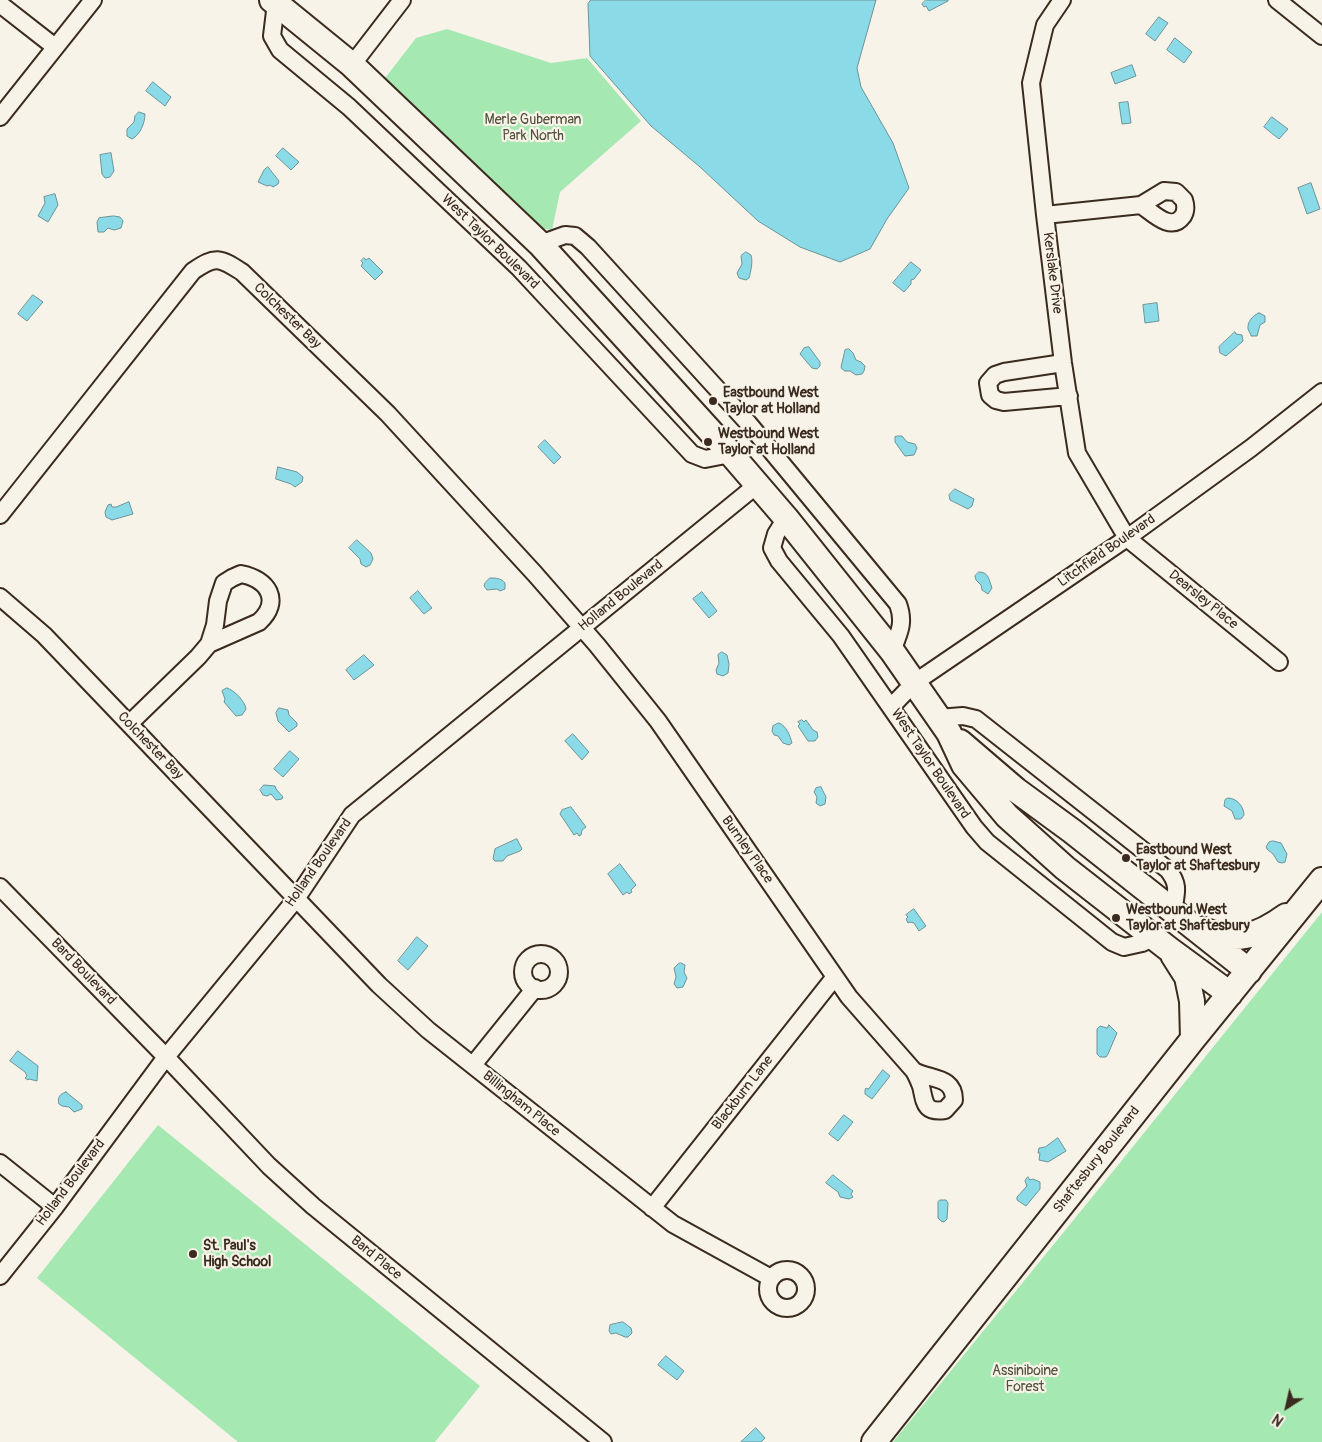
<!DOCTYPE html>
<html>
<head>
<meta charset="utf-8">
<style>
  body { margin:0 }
  #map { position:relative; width:1322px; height:1442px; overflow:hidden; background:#f7f3e8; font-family:Pangolin,sans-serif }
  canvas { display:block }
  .north { position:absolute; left:1262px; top:1382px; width:50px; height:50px; -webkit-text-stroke:4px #f7f3e8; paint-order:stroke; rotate:215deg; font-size:14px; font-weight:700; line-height:20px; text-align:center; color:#3b2a1e }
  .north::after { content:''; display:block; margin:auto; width:18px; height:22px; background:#3b2a1e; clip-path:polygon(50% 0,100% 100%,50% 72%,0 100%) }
</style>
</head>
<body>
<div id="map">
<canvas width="1322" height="1442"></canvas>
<div class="north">N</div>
</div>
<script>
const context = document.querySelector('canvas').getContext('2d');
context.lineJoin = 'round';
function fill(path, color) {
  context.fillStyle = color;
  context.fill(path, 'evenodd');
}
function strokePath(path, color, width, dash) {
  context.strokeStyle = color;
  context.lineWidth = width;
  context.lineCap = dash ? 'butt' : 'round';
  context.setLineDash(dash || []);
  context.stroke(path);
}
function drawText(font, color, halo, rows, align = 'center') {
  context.font = font + ' Pangolin,sans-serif';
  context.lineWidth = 4.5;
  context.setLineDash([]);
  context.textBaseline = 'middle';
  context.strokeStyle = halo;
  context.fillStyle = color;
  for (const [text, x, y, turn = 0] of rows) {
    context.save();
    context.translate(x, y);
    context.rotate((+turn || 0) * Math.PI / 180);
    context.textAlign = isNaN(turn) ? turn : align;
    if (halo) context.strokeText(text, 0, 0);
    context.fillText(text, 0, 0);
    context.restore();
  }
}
fill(new Path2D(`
  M 447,29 L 551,63 L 587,58 L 641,121 L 560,192 L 552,230 L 540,228 L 385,78 L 416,38 Z
  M 1322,912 L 1322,1442 L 893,1442 L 1102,1185 Z
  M 158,1125 L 480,1386 L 435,1442 L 238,1442 L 37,1278 Z`), '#a6e8b2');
const water = new Path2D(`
  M 591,0 L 876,0 L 857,68 L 861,87 L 893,143 L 909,188 L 887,219 L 870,249 L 840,262 L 800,247 L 758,221 L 700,167 L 651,126 L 590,56 L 588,4 Z
  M 926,0 L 948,0 L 948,1 L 929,11 L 926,6 L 924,7 L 922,4 Z
  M 1159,17 L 1168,23 L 1155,41 L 1146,34 Z
  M 1175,38 L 1192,52 L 1184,63 L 1167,50 Z
  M 1132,65 L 1136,76 L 1115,84 L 1111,73 Z
  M 153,82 L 171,97 L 165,106 L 146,91 Z
  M 1128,102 L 1131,123 L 1122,124 L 1119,103 Z
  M 139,112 L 145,114 C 145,123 140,135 132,139 L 127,136 L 127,129 L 134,122 L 135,116 Z
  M 1272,117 L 1288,129 L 1279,139 L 1264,127 Z
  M 283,148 L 299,162 L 291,170 L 276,156 Z
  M 111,153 L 114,171 L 110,177 L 105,178 L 102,174 L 100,155 Z
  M 268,167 L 279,181 L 278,184 L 273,187 L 270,185 L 267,186 L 258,182 L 264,170 Z
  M 1311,183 L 1320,209 L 1307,214 L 1298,188 Z
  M 55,194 L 58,205 L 48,222 L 38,216 L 45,203 L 44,197 Z
  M 114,216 L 120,217 L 123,221 L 121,228 L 114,230 L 108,228 L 104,232 L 98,232 L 97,222 L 99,218 Z
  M 746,252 L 751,255 C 753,261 751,271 749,278 L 746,280 L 739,278 L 737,273 L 742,264 L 741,256 Z
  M 364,258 L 366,260 L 369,258 L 383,272 L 375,280 L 361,266 L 363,263 L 361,261 Z
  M 911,262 L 921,270 L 914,279 L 911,280 L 911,284 L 904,292 L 893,283 Z
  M 33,295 L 43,302 L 27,321 L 18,314 Z
  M 1157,303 L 1159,321 L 1145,323 L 1143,305 Z
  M 1259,313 L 1265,316 L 1265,322 L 1260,325 L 1257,336 L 1251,336 C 1251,334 1249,332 1248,329 C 1247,322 1253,315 1259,313 Z
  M 1235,332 L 1236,334 L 1242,335 L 1243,341 L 1226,356 L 1220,353 L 1219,347 Z
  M 809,347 L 820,362 L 820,366 L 817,369 L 812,368 L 800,354 L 804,348 Z
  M 849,349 L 853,353 L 856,360 L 861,362 L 865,366 L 864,371 L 862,374 L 856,375 L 850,371 L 845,371 L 842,369 L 841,367 L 845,350 Z
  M 898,436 L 902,436 L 907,442 L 915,444 L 917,448 L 914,455 L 905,456 L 895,442 L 895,437 Z
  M 545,440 L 561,457 L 554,464 L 538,447 Z
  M 278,467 L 297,472 L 303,477 L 302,482 L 295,487 L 291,484 L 276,479 Z
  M 955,489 L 974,499 L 972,506 L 968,509 L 950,500 L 949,495 Z
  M 129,502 L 133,514 L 112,520 L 106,517 L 105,512 L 108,505 L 111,504 L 112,507 L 116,507 Z
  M 357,540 L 371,553 L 373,559 L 370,565 L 366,567 L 361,564 L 360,559 L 349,548 Z
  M 979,572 C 989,572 989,580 992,588 L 988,594 L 982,590 L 981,585 L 976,580 L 975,576 Z
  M 490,578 C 496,578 501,578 505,583 L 505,589 L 500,591 L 497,589 L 487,590 L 484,586 L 485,583 Z
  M 418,591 L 432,608 L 424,614 L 410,598 Z
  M 702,592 L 717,611 L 709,618 L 693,599 Z
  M 722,652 L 727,655 L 729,664 L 728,673 L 723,676 L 717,674 L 716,670 L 719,663 L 718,655 Z
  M 364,655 L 374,665 L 354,680 L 346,670 Z
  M 227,688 C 234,690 245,701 246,709 L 242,715 L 236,716 L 224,702 L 225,699 L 222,691 Z
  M 279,708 L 288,710 L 289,715 L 297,723 L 297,726 L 289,732 L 278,721 L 276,713 Z
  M 802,720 L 804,722 L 806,720 L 813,730 L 817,732 L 818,737 L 815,741 L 808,741 L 798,726 L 800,724 L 798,722 Z
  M 779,723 C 787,726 790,736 792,743 L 789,745 L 783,743 L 778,736 L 774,735 L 772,731 L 773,726 Z
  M 573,734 L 589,752 L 582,760 L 565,741 Z
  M 290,751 L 299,759 L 283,777 L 274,769 Z
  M 264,785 L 275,786 L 276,789 L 283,797 L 282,799 L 276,800 L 271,794 L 267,796 L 263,795 L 260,790 Z
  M 821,787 L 826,797 L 825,804 L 820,806 L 816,803 L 817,797 L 814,792 L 816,788 Z
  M 1228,798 C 1237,798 1244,807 1244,815 L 1241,819 L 1235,819 L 1232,811 L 1224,806 L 1225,800 Z
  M 571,807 L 586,827 L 582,830 L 581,835 L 579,836 L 577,833 L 574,835 L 560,814 L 562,810 Z
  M 517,839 L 522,849 L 520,851 L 507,856 L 503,861 L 495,861 L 493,859 L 495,849 Z
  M 1273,841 L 1281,843 L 1287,854 L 1285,862 L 1282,863 L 1278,862 L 1273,854 L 1267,849 L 1266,847 L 1269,842 Z
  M 620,864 L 636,885 L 631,890 L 632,892 L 629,894 L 627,892 L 623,895 L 608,874 Z
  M 914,909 L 926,926 L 919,931 L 914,923 L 910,922 L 908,923 L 906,919 L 908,917 L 906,915 Z
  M 417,937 L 428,946 L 408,970 L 398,961 Z
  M 681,963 L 685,965 L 684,972 L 687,978 L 683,987 L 677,988 L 674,984 L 676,977 L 674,968 L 678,964 Z
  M 1109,1025 L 1117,1033 L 1108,1054 L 1106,1057 L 1100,1057 L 1097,1054 L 1097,1029 L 1100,1026 L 1107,1028 Z
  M 18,1051 L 38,1066 L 37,1081 L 29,1079 L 28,1080 L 25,1078 L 27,1076 L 25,1072 L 10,1061 Z
  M 883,1070 L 890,1076 L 872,1099 L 865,1094 L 865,1090 L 866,1088 L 868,1089 Z
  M 66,1092 L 82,1105 L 82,1109 L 74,1112 L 69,1107 L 62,1106 L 59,1104 C 57,1097 60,1094 66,1092 Z
  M 844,1115 L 853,1122 L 838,1141 L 829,1134 Z
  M 1058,1138 L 1066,1151 L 1048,1162 L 1039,1160 L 1040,1153 L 1038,1153 L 1039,1148 L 1045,1147 Z
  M 833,1175 L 853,1191 L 851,1194 L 853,1197 L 849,1199 L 840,1197 L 838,1192 L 826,1183 Z
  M 1028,1177 L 1030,1180 L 1033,1179 L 1040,1182 L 1040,1189 L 1026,1206 L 1017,1200 L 1017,1197 L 1027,1186 L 1025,1181 Z
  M 940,1200 L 946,1200 L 948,1203 L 947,1219 L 944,1222 L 941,1221 L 938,1218 L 938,1202 Z
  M 623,1322 L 631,1328 L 632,1333 L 628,1337 L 625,1337 L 616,1333 L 611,1334 L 609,1331 L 610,1325 Z
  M 666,1356 L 684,1371 L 677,1380 L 658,1365 Z
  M 756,1428 L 765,1438 L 761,1442 L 741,1442 Z`);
fill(water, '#8bdae8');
strokePath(water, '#6b9497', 1);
const street = new Path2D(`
  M 1062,0 L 1045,25 L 1031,83 L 1045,215 L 1063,363 L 1077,453 L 1127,538 L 1279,662
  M 1277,0 L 1322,36
  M 276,3 L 272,36 L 280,50 L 349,107 L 519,268 L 692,454 L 705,459 L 731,454
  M 0,4 L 55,47
  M 352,65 L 402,0
  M 0,117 L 93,0
  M 1164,191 L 1176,192 L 1184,200 C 1186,206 1186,211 1183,216 C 1171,233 1152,212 1141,205 Z
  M 1045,215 L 1141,205
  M 540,244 L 565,235 L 575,236 L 588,247 L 749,424 L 898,604 C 905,623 899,633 892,651
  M 1063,363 L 1004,372 L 995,375 L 988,383 L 990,395 L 996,400 L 1004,402 L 1069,396
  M 0,515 L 193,271 C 216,255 220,258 242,272 L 388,414 L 535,574 L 597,645 L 658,721 L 849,997 L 914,1071
  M 786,518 L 776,534 L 772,548 L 779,561 L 841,636 L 974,827 L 987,842 L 1112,942 L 1124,947 L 1142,943 L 1154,937
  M 241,574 C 268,579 282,601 259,622 L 209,644 L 215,625 L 218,601 L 224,583 L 232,578 Z
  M 0,597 L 44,635 L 379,985 L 428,1030 L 673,1224 L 771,1278
  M 891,707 L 914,683 L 1127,538 L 1251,448 L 1322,392
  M 938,718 L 963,716 L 976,719 L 1168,870 C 1180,885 1176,893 1173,911
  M 129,724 L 198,657 L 209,644
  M 0,887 L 166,1057 L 269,1166 L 313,1206 L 603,1442
  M523 972a18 18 0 1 1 36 0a18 18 0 1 1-36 0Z
  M 473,1065 L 535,988
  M 914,1071 C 931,1080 954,1076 954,1100 L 945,1110 C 924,1113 925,1103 921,1086 C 919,1081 917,1076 914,1071 Z
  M 0,1163 L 55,1207
  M 652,1208 L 834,978
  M768 1289a19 19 0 1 1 38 0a19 19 0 1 1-38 0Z
  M 0,1276 L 55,1207 L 166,1057 L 296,899 L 352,815 L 758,484`);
const secondary = new Path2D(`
  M 272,0 L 352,65 L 540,244 L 731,454 L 786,518 L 892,651 L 949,733 L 964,765 L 1007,816 L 1065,868 L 1170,950 L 1230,994
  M 960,742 L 1016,790 L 1072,831 L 1249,971
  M 1201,929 C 1235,944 1257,937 1286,916
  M 1173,955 L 1187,977 L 1192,1001 L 1193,1039
  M 874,1442 L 1193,1039 L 1322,880`);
strokePath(street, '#3b2a1e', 20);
strokePath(secondary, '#3b2a1e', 28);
strokePath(street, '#f7f3e8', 16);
strokePath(secondary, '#f7f3e8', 24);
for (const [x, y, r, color] of [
  [713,401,5,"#3b2a1e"],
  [708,442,5,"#3b2a1e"],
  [1126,858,5,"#3b2a1e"],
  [1116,918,5,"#3b2a1e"],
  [193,1254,5,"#3b2a1e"]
]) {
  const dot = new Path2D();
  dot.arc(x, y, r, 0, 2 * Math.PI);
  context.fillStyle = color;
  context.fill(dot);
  strokePath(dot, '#f7f3e8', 2);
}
drawText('14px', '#50503c', '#f7f3e8', [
  ["Merle Guberman",533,120],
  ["Park North",533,136],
  ["Assiniboine",1025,1371],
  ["Forest",1025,1387]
]);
drawText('14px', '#3b2a1e', '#f7f3e8', [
  ["West Taylor Boulevard",490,242,44],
  ["Kerslake Drive",1052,273,83],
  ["Colchester Bay",287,316,44],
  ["Litchfield Boulevard",1107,551,-35],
  ["Holland Boulevard",621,596,-39],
  ["Dearsley Place",1203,600,39],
  ["Colchester Bay",150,746,46],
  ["West Taylor Boulevard",930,764,56],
  ["Burnley Place",747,850,55],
  ["Holland Boulevard",319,863,-55],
  ["Bard Boulevard",83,972,46],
  ["Blackburn Lane",743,1093,-52],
  ["Billingham Place",521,1104,39],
  ["Shaftesbury Boulevard",1097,1160,-52],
  ["Holland Boulevard",71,1183,-53],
  ["Bard Place",376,1258,39]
]);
drawText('bold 14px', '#3b2a1e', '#f7f3e8', [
  ["Eastbound West",723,393],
  ["Taylor at Holland",723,409],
  ["Westbound West",718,434],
  ["Taylor at Holland",718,450],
  ["Eastbound West",1136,850],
  ["Taylor at Shaftesbury",1136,866],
  ["Westbound West",1126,910],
  ["Taylor at Shaftesbury",1126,926],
  ["St. Paul's",203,1246],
  ["High School",203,1262]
], 'left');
</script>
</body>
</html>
